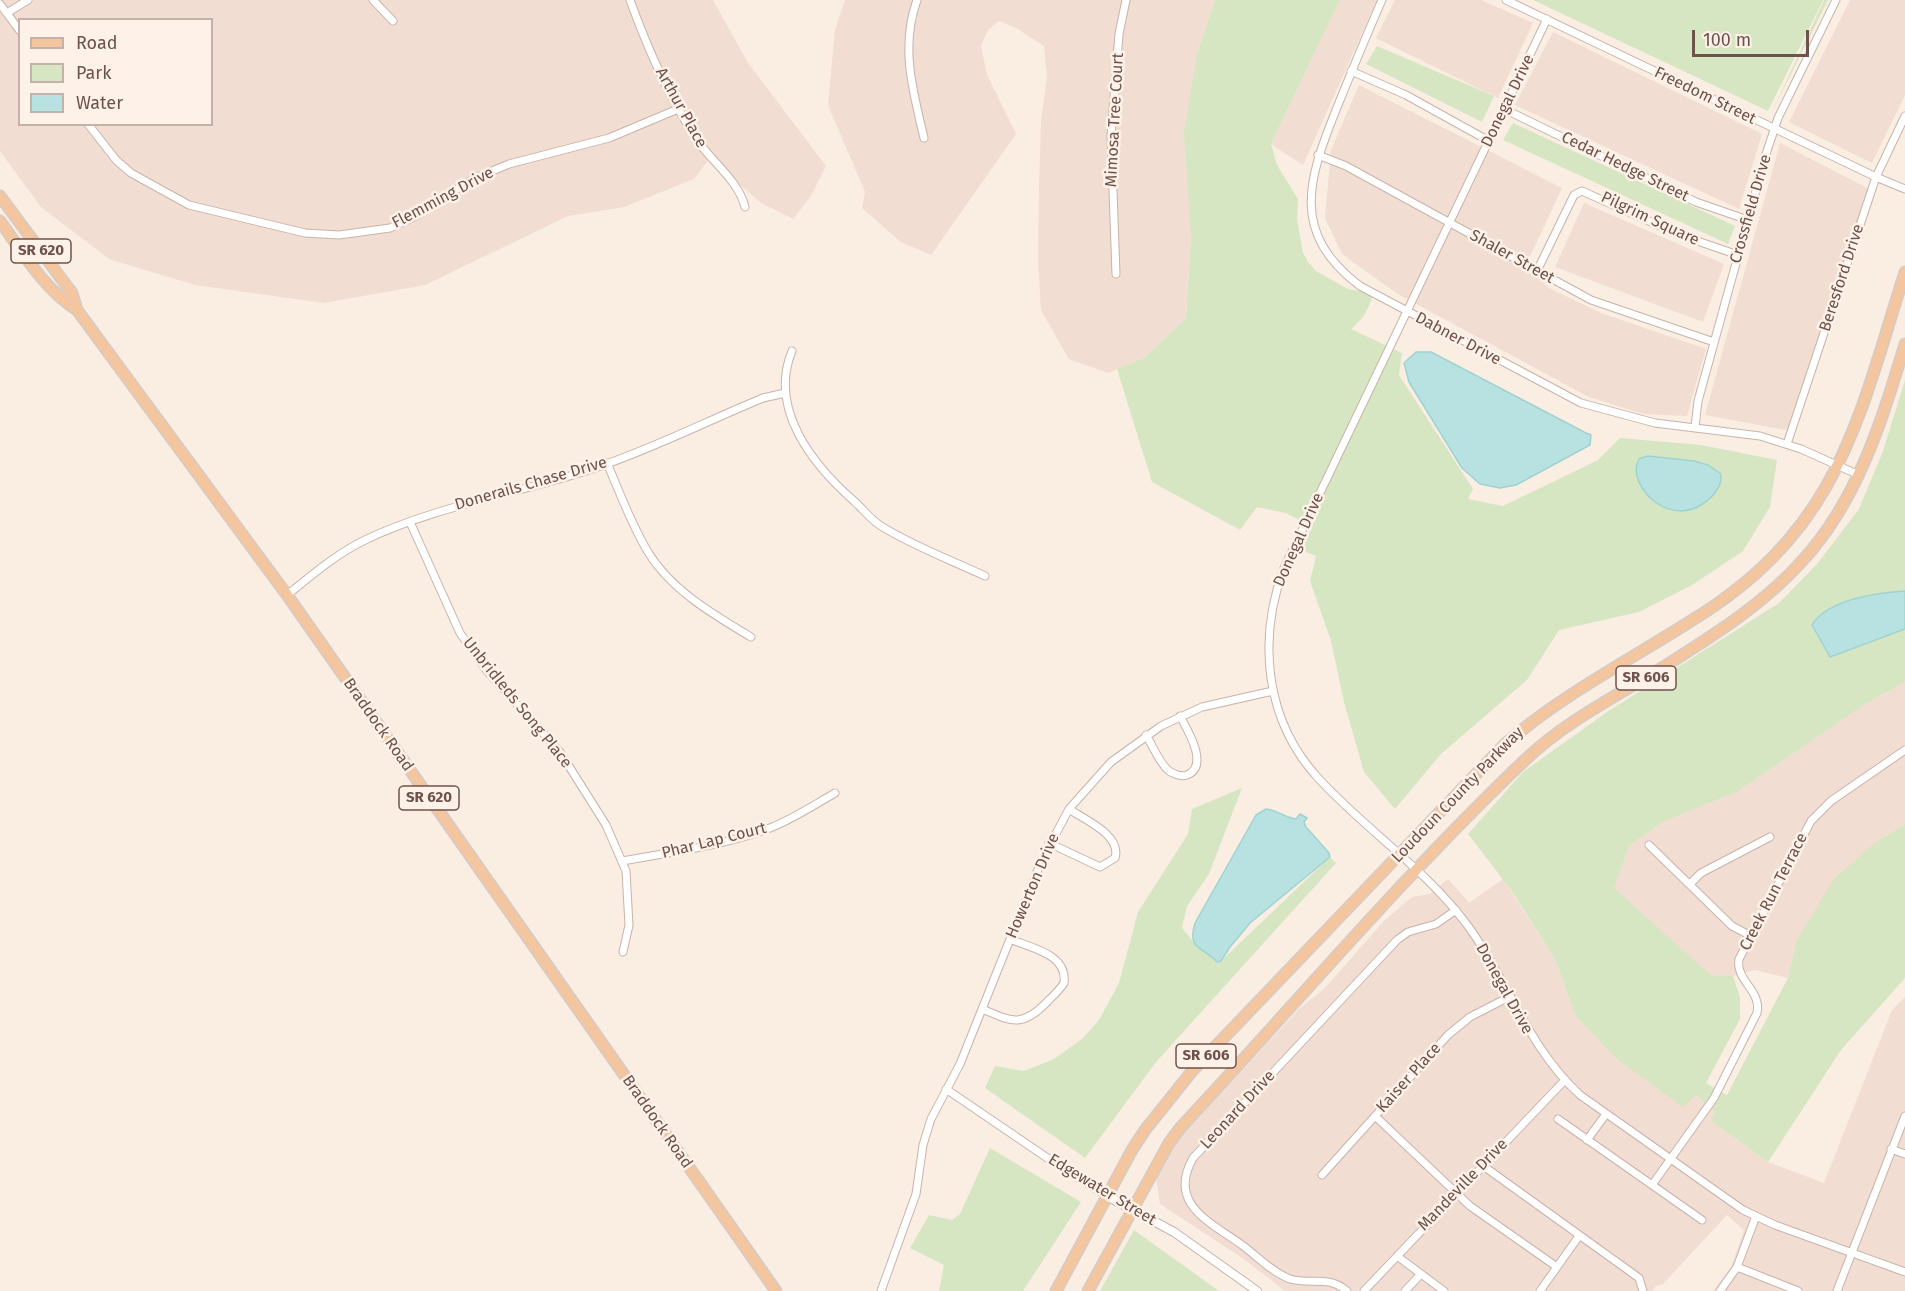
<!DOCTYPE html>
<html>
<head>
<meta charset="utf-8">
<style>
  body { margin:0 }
  #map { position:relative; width:1905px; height:1291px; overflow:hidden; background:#faede2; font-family:"Fira Sans",sans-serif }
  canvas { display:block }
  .legend { position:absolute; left:18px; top:18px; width:195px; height:108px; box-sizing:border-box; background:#fdf1e8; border:2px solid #c4b1a9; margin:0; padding:8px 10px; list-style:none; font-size:18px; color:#6f524b }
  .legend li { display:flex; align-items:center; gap:12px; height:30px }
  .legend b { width:30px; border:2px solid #c4b1a9 }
  .scale { position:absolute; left:1692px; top:30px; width:117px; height:27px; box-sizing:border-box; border:3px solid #6f524b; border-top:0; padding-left:8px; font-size:18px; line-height:21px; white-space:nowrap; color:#6f524b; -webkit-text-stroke:4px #fdf1e8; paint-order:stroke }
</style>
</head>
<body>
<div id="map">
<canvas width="1905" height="1291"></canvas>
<ul class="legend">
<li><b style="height:8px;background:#f4c69f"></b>Road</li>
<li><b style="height:16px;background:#d7e6c2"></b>Park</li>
<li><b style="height:16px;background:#b8e2e1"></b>Water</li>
</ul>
<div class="scale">100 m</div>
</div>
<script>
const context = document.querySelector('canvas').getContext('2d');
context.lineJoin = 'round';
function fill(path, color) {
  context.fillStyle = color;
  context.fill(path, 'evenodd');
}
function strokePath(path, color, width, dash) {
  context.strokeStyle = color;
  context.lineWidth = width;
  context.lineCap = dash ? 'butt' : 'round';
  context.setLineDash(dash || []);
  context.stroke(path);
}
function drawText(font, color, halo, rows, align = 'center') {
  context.font = font + ' "Fira Sans",sans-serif';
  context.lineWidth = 5;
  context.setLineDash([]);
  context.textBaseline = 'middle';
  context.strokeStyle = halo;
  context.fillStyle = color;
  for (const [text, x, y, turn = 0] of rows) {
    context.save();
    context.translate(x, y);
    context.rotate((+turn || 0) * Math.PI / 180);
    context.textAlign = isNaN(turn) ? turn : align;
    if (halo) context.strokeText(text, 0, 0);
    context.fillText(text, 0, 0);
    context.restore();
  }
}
fill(new Path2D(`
  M 0,0 L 713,0 L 748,63 L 826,166 L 811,196 L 793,219 L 761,203 L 710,158 L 694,179 L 624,207 L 568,216 L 425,285 L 324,303 L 195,285 L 109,259 L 41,207 L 0,151 ZM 20,20 L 212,20 L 212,124 L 20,124 Z
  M 845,0 L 1215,0 L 1197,54 L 1191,236 L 1186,318 L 1144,358 L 1108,373 L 1069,359 L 1041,310 L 1038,260 L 1039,188 L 1041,122 L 1047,76 L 1044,46 L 1016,28 L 999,21 L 988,30 L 981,46 L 987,75 L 1016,134 L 931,255 L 901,242 L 862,208 L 865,192 L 828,105 L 835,30 Z
  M 1340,0 L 1377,0 L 1303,165 L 1271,144 Z
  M 1395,0 L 1481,0 L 1533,23 L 1498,98 L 1376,38 Z
  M 1850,0 L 1905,0 L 1905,95 L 1872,163 L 1789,122 Z
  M 1553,32 L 1762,134 L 1739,209 L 1515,105 Z
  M 1359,85 L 1562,188 L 1526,265 L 1549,288 L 1601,313 L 1706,349 L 1687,416 L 1643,414 L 1589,397 L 1396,293 L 1342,254 L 1325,218 L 1331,150 Z
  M 1780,143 L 1871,190 L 1791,431 L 1705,415 Z
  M 1584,203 L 1724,264 L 1703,322 L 1555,267 Z
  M 1905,682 L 1905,824 L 1876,842 L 1796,942 L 1788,978 L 1755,970 L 1733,976 L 1711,975 L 1613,888 L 1629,846 L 1663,822 L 1737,792 L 1867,703 Z
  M 1448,879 L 1469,903 L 1503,879 L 1555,959 L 1575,1015 L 1696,1095 L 1716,1112 L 1711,1121 L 1768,1162 L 1824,1183 L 1892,1010 L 1905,997 L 1905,1291 L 1713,1291 L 1731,1267 L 1744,1230 L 1727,1215 L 1663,1284 L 1656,1286 L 1653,1291 L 1285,1291 L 1244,1259 L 1160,1204 L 1156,1177 L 1180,1137 L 1301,1007 L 1324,989 L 1384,921 L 1412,897 L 1430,894 Z`), '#f1ddd1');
fill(new Path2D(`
  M 1215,0 L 1340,0 L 1271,144 L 1277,165 L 1298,199 L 1297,220 L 1303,253 L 1308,262 L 1316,271 L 1348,289 L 1373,293 C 1370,308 1363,319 1351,329 L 1402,353 L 1399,375 L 1473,489 L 1468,499 L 1503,506 L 1598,460 L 1620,438 L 1701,445 L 1777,460 L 1770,507 L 1743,551 L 1692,585 L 1639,612 L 1559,630 L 1527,680 L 1441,754 L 1395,809 L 1364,772 L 1344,702 L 1331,641 L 1310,581 L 1316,556 L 1301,550 L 1312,527 L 1286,513 L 1257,507 L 1240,530 L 1152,482 L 1117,369 L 1144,358 L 1186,318 L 1191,236 L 1184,132 L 1197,54 Z
  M 1533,0 L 1823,0 L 1768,111 Z
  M 1824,0 L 1828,0 L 1771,114 Z
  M 1377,46 L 1494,96 L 1482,122 L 1366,64 Z
  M 1513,123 L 1735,226 L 1728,244 L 1503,140 Z
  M 1905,380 L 1905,682 L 1867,703 L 1737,792 L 1663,822 L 1629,846 L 1614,888 L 1711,975 L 1733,976 L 1740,997 L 1740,1019 L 1706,1083 L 1727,1095 L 1788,978 L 1796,942 L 1834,879 L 1876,842 L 1905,824 L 1905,978 L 1841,1050 L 1768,1162 L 1711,1121 L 1715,1112 L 1696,1095 L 1683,1107 L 1617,1059 L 1575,1015 L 1555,959 L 1511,890 L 1468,834 L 1523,772 L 1607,712 L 1779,603 L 1817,564 L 1859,509 L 1883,451 Z
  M 1242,788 L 1209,874 L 1187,906 L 1182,928 L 1192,940 L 1221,961 L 1330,857 L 1336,863 L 1156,1062 L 1085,1158 L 985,1088 L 995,1066 L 1024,1071 L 1054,1059 L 1083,1038 L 1099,1020 L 1119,983 L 1138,912 L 1188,834 L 1192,809 Z
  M 990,1148 L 1081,1202 L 1023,1291 L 939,1291 L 944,1265 L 910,1248 L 929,1215 L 952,1220 L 960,1214 Z
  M 1134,1230 L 1219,1291 L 1100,1291 Z`), '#d7e6c2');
const water = new Path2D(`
  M 1416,352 L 1431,352 L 1586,433 L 1591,435 L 1590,445 L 1516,485 L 1500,488 L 1480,484 L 1462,468 L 1409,382 L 1404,363 Z
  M 1648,456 L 1694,461 L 1708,465 L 1720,473 C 1723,481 1719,487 1714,494 C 1675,538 1624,485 1639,459 Z
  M 1905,591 L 1905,629 L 1830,657 L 1812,625 C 1828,599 1877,593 1905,591 Z
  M 1266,809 C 1277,810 1286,818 1296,819 L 1300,814 L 1307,818 L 1304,822 L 1306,827 L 1329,853 L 1330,857 L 1250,923 L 1230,947 L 1221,961 L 1217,962 C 1202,946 1187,950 1195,923 L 1256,815 Z`);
fill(water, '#b8e2e1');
strokePath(water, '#9fd3d2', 1.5);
const minor = new Path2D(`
  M 373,0 L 393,21
  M 630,0 C 647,47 668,95 695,137 C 710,161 738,179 745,207
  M 917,0 C 900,47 913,91 924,138
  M 1382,0 C 1366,36 1351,73 1336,110 C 1308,180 1290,233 1360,286 L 1581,403 L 1655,423 L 1760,436 L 1801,449 L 1859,475
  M 1506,0 L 1876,177 L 1905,189
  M 0,4 L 20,31
  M 7,13 L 28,0
  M 1547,19 L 1284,568 C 1257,640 1265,721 1319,779 C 1367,831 1426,869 1468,926 C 1509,982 1527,1046 1580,1095 L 1743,1210 L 1775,1225 L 1905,1272
  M 1351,71 L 1406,95 L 1489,141
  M 1504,109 L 1696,202 L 1748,220
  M 88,124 L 116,160 L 131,173 L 189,205 L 305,233 L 339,235 L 390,228 L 412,218 L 473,179 L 509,164 L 609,138 L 678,109
  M 1318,155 L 1346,166 L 1591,300 L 1714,342
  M 1537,271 L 1574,195 L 1582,191 L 1680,235 L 1738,255
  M 1116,274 L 1111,136 L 1119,34 L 1126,0
  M 792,351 C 768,409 813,465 854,501 C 863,509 871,520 881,526 C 913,546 951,560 985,576
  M 1695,427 L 1698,401 L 1767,151 L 1778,118 L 1836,0
  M 1787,444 L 1876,177 L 1905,116
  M 607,463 C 620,493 631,524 648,552 C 671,590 714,615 751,637
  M 410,522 L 460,633 L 487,671 L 560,752 L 606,825 L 626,871 L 629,925 L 623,952
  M 287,595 C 311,576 336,554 365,540 C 438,505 518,494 595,468 C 652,449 707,421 763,398 L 785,393
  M 1146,735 C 1153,746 1159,763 1169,771 C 1174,774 1181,777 1187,775 C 1210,766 1187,729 1180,716
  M 1049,843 L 1100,867 L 1115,858 C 1122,835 1085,820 1069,809
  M 1649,845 L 1732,926 L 1751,936
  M 622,861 C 671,852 723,846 770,828 C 793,819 814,805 835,793
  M 1690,884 L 1701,873 L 1770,837
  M 982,1009 C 1011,1021 1021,1028 1045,1004 C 1052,997 1059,991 1064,983 C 1068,954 1031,948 1010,939
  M 946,1089 L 1065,1170 L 1107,1196
  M 1375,1116 L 1470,1206 L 1557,1267
  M 1558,1119 L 1702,1220
  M 1587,1140 L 1606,1114
  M 1891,1149 L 1905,1154
  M 1482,1165 L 1639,1278 L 1643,1291
  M 1322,1175 L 1448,1035 L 1470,1017 L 1509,997
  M 1652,1185 L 1714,1098 L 1757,1013 C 1762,990 1735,981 1739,959 L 1811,821 L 1831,801 L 1905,750
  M 1397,1256 L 1444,1291
  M 1737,1267 L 1798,1291
  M 881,1291 L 916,1194 L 923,1145 L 931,1119 L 960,1064 L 1041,862 L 1069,809 L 1111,762 L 1161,726 L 1202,707 L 1273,691
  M 1347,1291 C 1329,1275 1311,1285 1290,1279 C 1273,1273 1257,1256 1242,1245 C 1210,1222 1167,1204 1193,1158 L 1397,940 L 1408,932 L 1436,924 L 1456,910
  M 1364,1291 L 1564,1081
  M 1405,1291 L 1420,1275
  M 1540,1291 L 1579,1236
  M 1720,1291 L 1737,1267 L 1756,1216
  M 1837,1291 L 1905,1116`);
const tertiary = new Path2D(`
  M 1107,1196 L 1174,1232 L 1257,1291`);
const primary = new Path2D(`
  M 0,196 L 72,293 L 77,310
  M 0,221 C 22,252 44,289 77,310 L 287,595 L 776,1291
  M 1056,1291 L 1132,1150 L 1145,1130 L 1193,1070 L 1504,745 C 1561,695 1630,660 1694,619 C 1839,529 1857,423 1905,272
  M 1088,1291 L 1169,1143 L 1181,1127 C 1295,1005 1403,876 1525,760 C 1566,721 1617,696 1665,666 C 1714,635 1764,604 1803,560 C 1858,500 1882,420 1905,344`);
strokePath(minor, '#c9b3aa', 9);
strokePath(tertiary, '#c9b3aa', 10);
strokePath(primary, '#d4cbc9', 13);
strokePath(minor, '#fff', 7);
strokePath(tertiary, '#fff', 8);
strokePath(primary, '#f4c69f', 10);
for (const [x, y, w] of [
  [41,251,60],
  [1646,678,60],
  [429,798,60],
  [1206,1056,60]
]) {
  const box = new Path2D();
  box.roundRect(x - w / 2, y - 12, w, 24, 4.5);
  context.fillStyle = '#fdf1e8';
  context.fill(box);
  strokePath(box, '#6f524b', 1.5);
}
drawText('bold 15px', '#6f524b', null, [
  ["SR 620",41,251],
  ["SR 606",1646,678],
  ["SR 620",429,798],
  ["SR 606",1206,1056]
]);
drawText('16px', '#6f524b', '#fdf1e8', [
  ["Freedom Street",1705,96,26],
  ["Donegal Drive",1508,101,-64],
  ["Arthur Place",681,108,61],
  ["Mimosa Tree Court",1115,120,-87],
  ["Cedar Hedge Street",1625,167,26],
  ["Flemming Drive",443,198,-28],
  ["Crossfield Drive",1751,209,-74],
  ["Pilgrim Square",1650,219,25],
  ["Shaler Street",1512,257,29],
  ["Beresford Drive",1842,278,-72],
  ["Dabner Drive",1458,339,28],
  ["Donerails Chase Drive",531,484,-16],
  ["Donegal Drive",1299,540,-66],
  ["Unbridleds Song Place",517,703,51],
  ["Braddock Road",378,725,55],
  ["Loudoun County Parkway",1458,795,-46],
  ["Phar Lap Court",714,841,-14],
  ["Howerton Drive",1033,886,-67],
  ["Creek Run Terrace",1774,892,-63],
  ["Donegal Drive",1504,989,61],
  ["Kaiser Place",1409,1078,-48],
  ["Leonard Drive",1238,1110,-47],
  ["Braddock Road",657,1122,55],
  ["Mandeville Drive",1463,1185,-46],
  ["Edgewater Street",1102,1190,31]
]);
</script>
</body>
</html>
